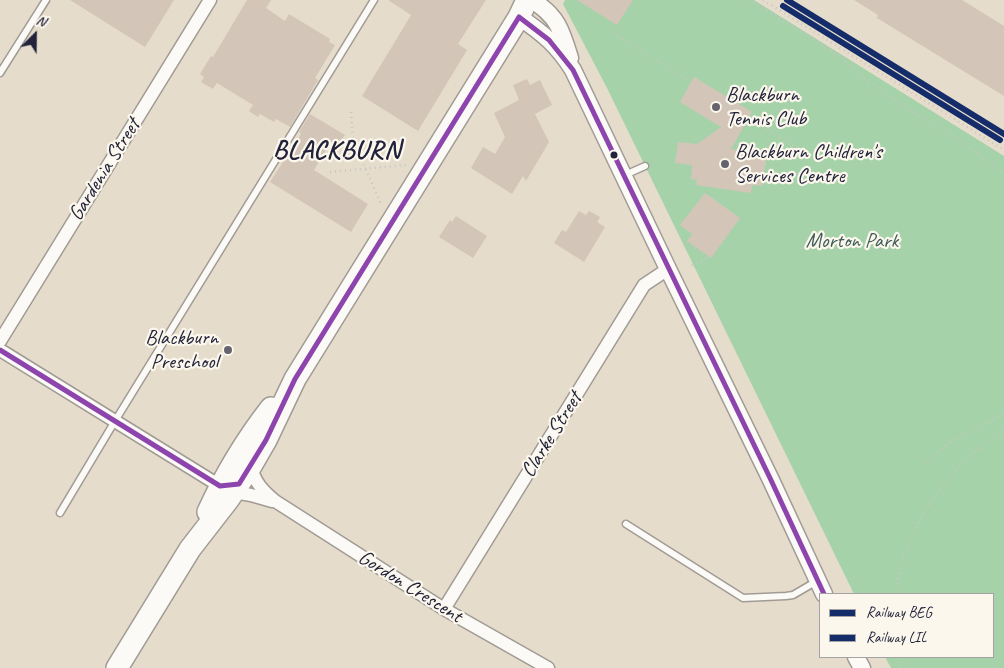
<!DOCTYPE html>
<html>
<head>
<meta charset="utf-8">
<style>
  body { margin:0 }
  #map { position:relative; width:1004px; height:668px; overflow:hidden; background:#e6dccb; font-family:Caveat,sans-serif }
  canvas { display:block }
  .legend { position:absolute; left:819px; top:593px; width:175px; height:65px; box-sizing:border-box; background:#fbf7ec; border:1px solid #a4a2a5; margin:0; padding:6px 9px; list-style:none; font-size:15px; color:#22223b }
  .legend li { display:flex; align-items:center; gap:10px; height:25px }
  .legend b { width:25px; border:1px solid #a4a2a5 }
  .north { position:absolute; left:10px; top:10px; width:50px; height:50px; -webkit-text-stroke:4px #fbf7ec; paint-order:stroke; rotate:23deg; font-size:14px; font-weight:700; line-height:20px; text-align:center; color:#22223b }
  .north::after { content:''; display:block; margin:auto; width:18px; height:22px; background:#22223b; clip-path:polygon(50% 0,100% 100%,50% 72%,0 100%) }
</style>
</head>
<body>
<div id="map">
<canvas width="1004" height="668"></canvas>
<ul class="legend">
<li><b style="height:6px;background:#152c6b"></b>Railway BEG</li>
<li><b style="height:6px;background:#152c6b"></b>Railway LIL</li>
</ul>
<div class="north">N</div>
</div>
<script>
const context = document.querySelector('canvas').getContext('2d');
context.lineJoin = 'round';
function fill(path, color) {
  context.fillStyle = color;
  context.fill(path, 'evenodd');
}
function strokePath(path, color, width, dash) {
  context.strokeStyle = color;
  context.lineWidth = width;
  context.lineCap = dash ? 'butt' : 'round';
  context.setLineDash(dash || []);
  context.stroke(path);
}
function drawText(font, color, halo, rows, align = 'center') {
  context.font = font + ' Caveat,sans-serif';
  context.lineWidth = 4.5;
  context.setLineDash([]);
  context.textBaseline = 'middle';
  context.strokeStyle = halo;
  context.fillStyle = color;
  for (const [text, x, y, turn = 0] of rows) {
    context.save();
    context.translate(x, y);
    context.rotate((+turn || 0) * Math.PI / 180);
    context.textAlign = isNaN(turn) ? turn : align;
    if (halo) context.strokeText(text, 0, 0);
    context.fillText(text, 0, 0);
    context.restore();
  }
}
fill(new Path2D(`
  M 565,0 L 754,0 L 1004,156 L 1004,668 L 891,668 L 885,657 L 993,657 L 993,594 L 854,594 L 607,88 L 563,4 Z`), '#a6d2a9');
fill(new Path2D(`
  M 70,0 L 174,0 L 145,47 Z
  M 247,0 L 271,0 L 266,8 L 285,21 L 289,14 L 330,39 L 329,42 L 335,45 L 315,78 L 318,80 L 290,127 L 276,119 L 274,122 L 260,114 L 258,117 L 249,111 L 253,105 L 217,83 L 213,89 L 201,82 L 204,77 L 200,74 L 211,56 L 213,57 Z
  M 388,0 L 486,0 L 458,44 L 467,50 L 418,131 L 362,96 L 411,15 Z
  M 577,0 L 633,0 L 617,25 Z
  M 854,0 L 962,0 L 1004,26 L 1004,96 L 877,18 L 878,15 Z
  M 694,77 L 752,112 L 731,149 L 767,154 L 762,186 L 752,185 L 751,193 L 696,185 L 697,180 L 691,179 L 692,165 L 675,163 L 678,142 L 697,144 L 721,127 L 680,102 Z
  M 527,79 L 530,85 L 540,80 L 552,105 L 535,114 L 549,142 L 526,181 L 523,176 L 512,194 L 471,168 L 483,147 L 495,154 L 505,137 L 494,113 L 519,100 L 513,85 Z
  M 310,114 L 345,135 L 337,146 L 331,142 L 314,170 L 368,204 L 351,232 L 270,182 L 301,134 L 299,132 Z
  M 705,193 L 740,218 L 711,258 L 687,241 L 692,234 L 680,225 Z
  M 579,211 L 586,215 L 589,211 L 600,217 L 597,222 L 605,227 L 584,262 L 554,243 L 562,230 L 566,232 Z
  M 456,216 L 487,236 L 473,258 L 439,237 L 450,220 L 452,222 Z`), '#d4c5b9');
const service = new Path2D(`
  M 0,73 L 46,0
  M 625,175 L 645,166
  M 60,513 L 115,421 L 374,0
  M 626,524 L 743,598 L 786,596 L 793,595 L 817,581`);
const minor = new Path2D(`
  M 0,341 L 210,0
  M 0,350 L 220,486
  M 251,466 C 254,482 263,491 275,501 L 444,609 L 548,668
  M 234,492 L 251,495 L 272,501
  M 444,609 L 644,285 L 668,269`);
const tertiary = new Path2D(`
  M 533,1 C 558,16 562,32 570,58
  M 519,17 C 543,33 558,46 573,70 L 668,269 L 770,478 L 824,594
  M 856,657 L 862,668`);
const primary = new Path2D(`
  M 208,512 C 225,475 246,440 271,408
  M 117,668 L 190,549 L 228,500 L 251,466 L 266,440 L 295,379 L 519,17 L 527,0`);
strokePath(service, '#a19b95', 9);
strokePath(minor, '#a19b95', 15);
strokePath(tertiary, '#a19b95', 19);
strokePath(primary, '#a19b95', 24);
strokePath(new Path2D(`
  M 749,0 L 841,57 L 867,81 L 892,99 L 962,142 L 1004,174
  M 763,0 L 1004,150
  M 614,34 L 832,170
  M 351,112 L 353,140 L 381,204
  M 330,172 L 406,165
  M 687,242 L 709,258 L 690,266
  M 927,463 L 947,444 L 1004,414
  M 896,594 C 898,579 900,564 906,550 C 924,503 961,456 1004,431
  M 898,657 L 901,668`), '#c7c6c3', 2.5, [1, 4]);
strokePath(service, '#fbfaf7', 6);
strokePath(minor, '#fbfaf7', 12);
strokePath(tertiary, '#fbfaf7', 16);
strokePath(primary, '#fbfaf7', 21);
strokePath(new Path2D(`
  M 0,350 L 220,486 L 239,484 L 266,440 L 295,379 L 519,17 L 549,40 L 573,70 L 770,478 L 824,594`), '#8e44ad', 5);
strokePath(new Path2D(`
  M 787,0 L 1004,134`), '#152c6b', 6);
strokePath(new Path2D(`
  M 783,6 L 1000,140`), '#152c6b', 6);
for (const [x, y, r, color] of [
  [716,107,5,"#67636d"],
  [614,155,4.5,"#22223b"],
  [725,164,5,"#67636d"],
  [228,350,5,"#67636d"]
]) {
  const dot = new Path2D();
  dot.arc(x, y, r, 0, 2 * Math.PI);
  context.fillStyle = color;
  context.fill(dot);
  strokePath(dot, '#fbf7ec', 2);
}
drawText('21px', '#22223b', '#fbf7ec', [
  ["Blackburn",726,95],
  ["Tennis Club",726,119],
  ["Blackburn Children's",735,152],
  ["Services Centre",735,176],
  ["Blackburn",218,338,"right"],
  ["Preschool",218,362,"right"]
], 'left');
drawText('21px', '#22223b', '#fbf7ec', [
  ["Gardenia Street",105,170,-58],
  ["Clarke Street",552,435,-58],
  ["Gordon Crescent",410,587,32]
]);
drawText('21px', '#3e5c58', '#fbf7ec', [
  ["Morton Park",852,241]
]);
context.letterSpacing = '1px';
drawText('bold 26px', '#22223b', '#fbf7ec', [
  ["BLACKBURN",337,151]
]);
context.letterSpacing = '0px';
</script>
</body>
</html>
